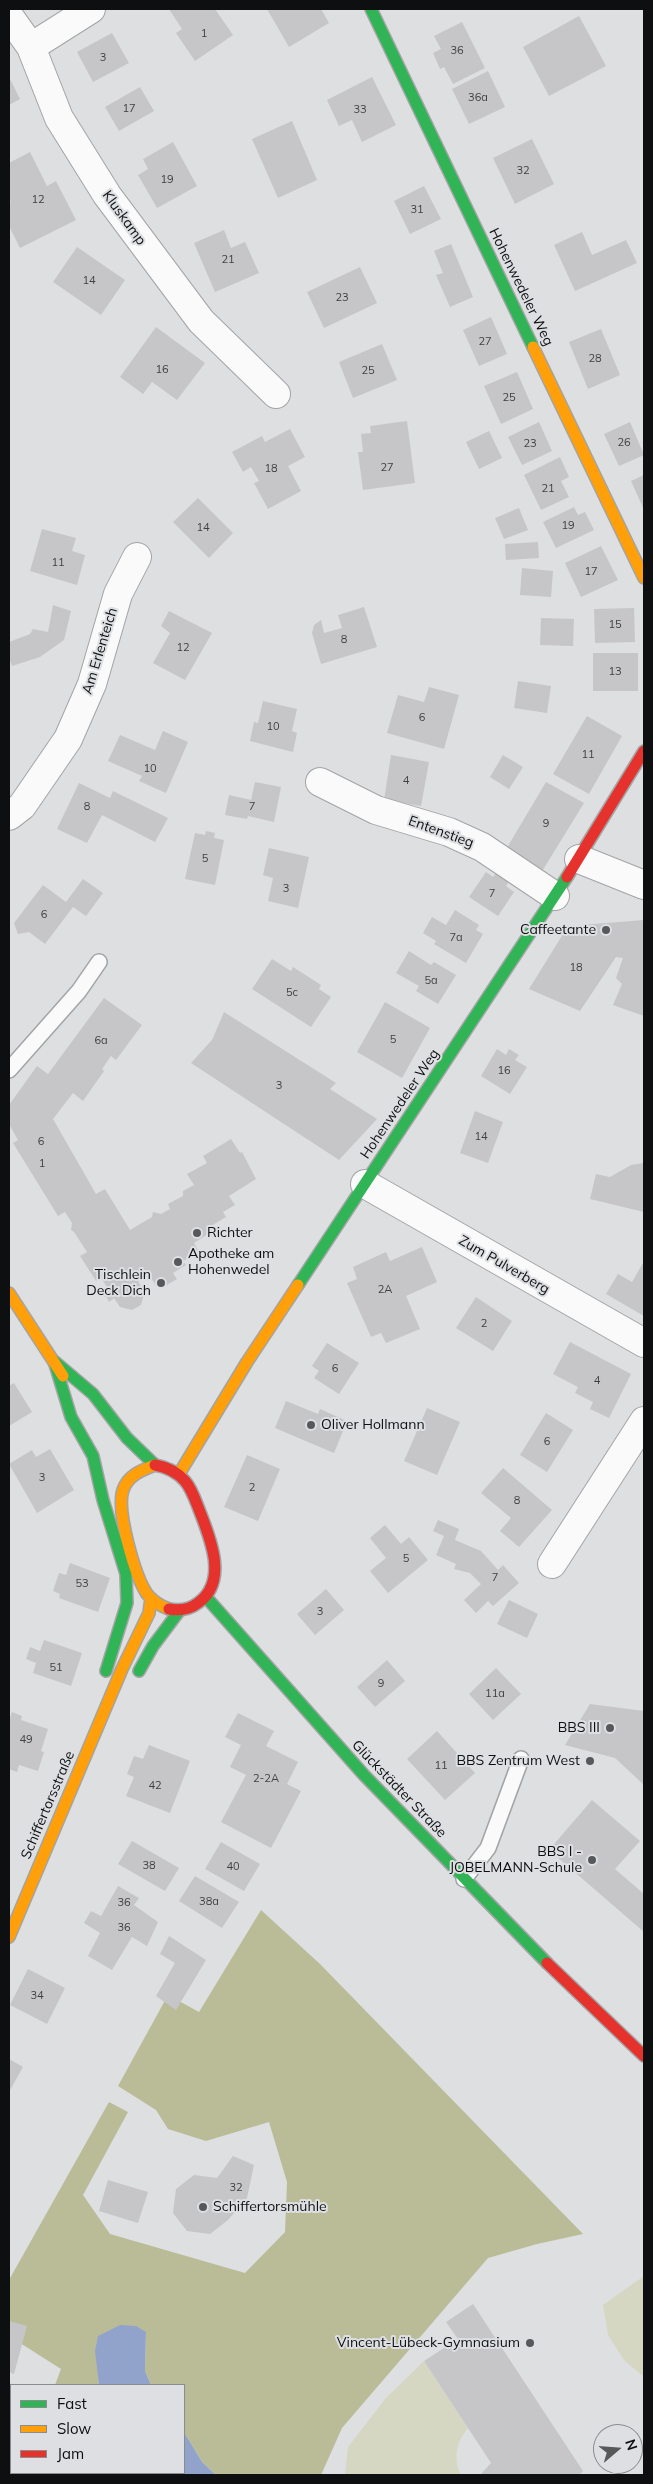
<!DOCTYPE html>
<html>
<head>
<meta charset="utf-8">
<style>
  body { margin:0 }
  #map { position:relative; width:653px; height:2484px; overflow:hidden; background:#dedfe1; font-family:Mulish,sans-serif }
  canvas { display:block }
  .frame { position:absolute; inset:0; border:10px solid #0e0f10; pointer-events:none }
  .legend { position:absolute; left:10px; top:2384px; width:175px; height:90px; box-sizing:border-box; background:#dddfe2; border:1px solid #8a8c8e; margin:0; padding:6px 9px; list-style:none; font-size:15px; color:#0e0f10 }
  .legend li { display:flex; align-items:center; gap:10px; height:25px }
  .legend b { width:25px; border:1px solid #8a8c8e }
  .north { position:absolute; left:593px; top:2424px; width:50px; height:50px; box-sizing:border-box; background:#dddfe2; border:1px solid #8a8c8e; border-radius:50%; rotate:72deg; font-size:14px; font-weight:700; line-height:20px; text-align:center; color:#0e0f10 }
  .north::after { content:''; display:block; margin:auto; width:18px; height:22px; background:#575859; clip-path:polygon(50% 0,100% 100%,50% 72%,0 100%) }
</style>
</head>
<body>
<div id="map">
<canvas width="653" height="2484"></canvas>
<div class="frame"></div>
<ul class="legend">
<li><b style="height:6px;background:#30b455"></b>Fast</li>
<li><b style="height:6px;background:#ff9f0a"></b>Slow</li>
<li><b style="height:6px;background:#e5322d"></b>Jam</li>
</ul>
<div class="north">N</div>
</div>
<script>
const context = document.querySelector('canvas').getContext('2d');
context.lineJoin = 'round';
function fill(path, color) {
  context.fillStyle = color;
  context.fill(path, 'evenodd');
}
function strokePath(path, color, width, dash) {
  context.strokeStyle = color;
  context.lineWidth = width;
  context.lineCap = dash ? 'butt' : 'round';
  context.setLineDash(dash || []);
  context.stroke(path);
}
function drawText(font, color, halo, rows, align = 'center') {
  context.font = font + ' Mulish,sans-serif';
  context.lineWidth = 4;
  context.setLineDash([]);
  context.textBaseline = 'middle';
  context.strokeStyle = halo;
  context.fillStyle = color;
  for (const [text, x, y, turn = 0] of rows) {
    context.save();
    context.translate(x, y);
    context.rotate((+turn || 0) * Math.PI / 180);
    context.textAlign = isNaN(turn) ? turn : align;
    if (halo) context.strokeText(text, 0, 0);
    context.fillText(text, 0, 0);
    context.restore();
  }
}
fill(new Path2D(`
  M 644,2276 L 644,2377 L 624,2360 L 608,2335 L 603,2305 Z
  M 424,2361 L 468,2428 C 456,2442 453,2459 461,2475 L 345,2475 L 348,2447 L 386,2398 Z`), '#d5d7c2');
fill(new Path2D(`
  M 261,1910 L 320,1964 L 583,2234 L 537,2244 L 488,2258 L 342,2428 L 321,2475 L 216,2475 L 202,2462 L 184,2432 L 184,2385 L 151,2385 L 145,2371 L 146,2332 L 98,2371 L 99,2385 L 55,2385 L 61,2369 L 9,2336 L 9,2280 L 109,2102 L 128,2112 L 83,2195 L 110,2234 L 245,2273 L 285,2232 L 287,2182 L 269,2122 L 206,2141 L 168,2129 L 156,2110 L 118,2086 L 168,1995 L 199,2012 Z`), '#babc98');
fill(new Path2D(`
  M 120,2325 L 136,2326 L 146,2332 L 145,2371 L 151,2385 L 99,2385 L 95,2351 L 98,2336 Z
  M 184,2432 L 202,2462 L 216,2475 L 66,2475 L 66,2473 L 184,2473 Z`), '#92a3cb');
fill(new Path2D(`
  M 169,9 L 215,9 L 233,35 L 195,61 L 176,33 L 182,29 Z
  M 267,9 L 321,9 L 329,23 L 289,47 Z
  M 579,16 L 606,66 L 549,96 L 523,47 Z
  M 462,22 L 485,68 L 453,84 L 444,67 L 440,69 L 433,53 L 441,49 L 434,36 Z
  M 112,33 L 129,63 L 93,82 L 77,52 Z
  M 488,71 L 505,107 L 469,124 L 452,89 Z
  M 9,77 L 20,99 L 9,105 Z
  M 372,77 L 396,125 L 362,142 L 352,120 L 339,126 L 327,100 Z
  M 140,87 L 154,111 L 119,131 L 105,107 Z
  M 292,121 L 317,180 L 278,198 L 252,139 Z
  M 532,139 L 554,184 L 515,204 L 493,158 Z
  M 173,142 L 197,186 L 157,208 L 138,175 L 148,169 L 143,159 Z
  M 30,152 L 47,186 L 56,181 L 76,220 L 20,248 L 9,226 L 9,203 L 11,202 L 9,198 L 9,163 Z
  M 424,186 L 441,219 L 410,234 L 394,201 Z
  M 224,230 L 231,248 L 245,242 L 259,273 L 215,292 L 194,243 Z
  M 582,232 L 592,255 L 626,240 L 637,263 L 575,291 L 554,245 Z
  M 451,244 L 473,297 L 450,307 L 436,275 L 443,273 L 434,251 Z
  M 77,247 L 125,280 L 101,315 L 53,282 Z
  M 360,267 L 377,303 L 324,328 L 307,292 Z
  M 491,317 L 507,354 L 479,366 L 463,330 Z
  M 156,327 L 205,363 L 177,400 L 152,382 L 143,394 L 120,377 Z
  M 601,329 L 620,375 L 588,389 L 569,342 Z
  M 382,344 L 397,380 L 353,398 L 339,362 Z
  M 517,372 L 533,409 L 501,424 L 484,386 Z
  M 407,421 L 415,483 L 363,490 L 358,452 L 363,452 L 361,434 L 371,433 L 370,426 Z
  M 539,422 L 552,451 L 522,465 L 508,437 Z
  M 630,422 L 644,455 L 619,466 L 604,434 Z
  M 290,429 L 305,457 L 288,466 L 301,491 L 268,509 L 254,483 L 259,481 L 251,467 L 243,472 L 232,452 L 262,436 L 265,442 Z
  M 489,431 L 502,458 L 479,469 L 466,442 Z
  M 560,457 L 569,477 L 561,481 L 569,497 L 541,510 L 524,475 Z
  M 644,475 L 644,510 L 631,481 Z
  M 198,498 L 233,533 L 209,558 L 173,522 Z
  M 574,507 L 578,515 L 585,512 L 594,530 L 556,548 L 543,522 Z
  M 519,508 L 528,530 L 504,539 L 495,518 Z
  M 42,529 L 76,538 L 72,551 L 85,555 L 77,585 L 30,571 Z
  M 538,542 L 539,558 L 506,560 L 505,544 Z
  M 601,546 L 618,580 L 581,597 L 565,563 Z
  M 522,568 L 553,571 L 551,597 L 520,595 Z
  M 53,605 L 71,611 L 64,640 L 40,657 L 12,666 L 9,658 L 9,642 L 30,634 L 33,629 L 48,632 Z
  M 364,607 L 377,647 L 321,664 L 312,633 L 314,625 L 321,620 L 324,633 L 342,628 L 338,615 Z
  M 634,608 L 635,642 L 595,643 L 594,609 Z
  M 169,611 L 212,633 L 185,680 L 153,663 L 170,633 L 161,626 Z
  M 541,618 L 574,619 L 573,646 L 540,645 Z
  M 593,653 L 638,653 L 638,691 L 593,691 Z
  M 518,681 L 551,686 L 547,713 L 514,708 Z
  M 429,687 L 459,695 L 444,749 L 387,733 L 398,695 L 424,702 Z
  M 263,701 L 297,709 L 292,731 L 297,733 L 293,752 L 250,741 L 254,722 L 258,723 Z
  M 587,716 L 622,736 L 589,794 L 553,774 Z
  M 163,731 L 188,742 L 166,793 L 139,781 L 142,776 L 108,761 L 120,735 L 155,750 Z
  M 391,755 L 429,762 L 421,806 L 384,800 Z
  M 503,755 L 523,767 L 509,789 L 490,777 Z
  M 255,782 L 281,787 L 274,822 L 248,816 L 247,819 L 225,815 L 229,795 L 251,800 Z
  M 546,782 L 584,803 L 541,873 L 505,851 Z
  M 79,783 L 110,798 L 113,791 L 168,818 L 155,842 L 102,815 L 87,843 L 57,829 Z
  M 206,831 L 215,833 L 214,838 L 224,840 L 215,885 L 185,879 L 195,833 L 205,835 Z
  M 269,848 L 309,857 L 298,908 L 268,901 L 273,878 L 263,875 Z
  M 486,872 L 493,877 L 497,872 L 510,880 L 506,886 L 514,892 L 498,916 L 469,897 Z
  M 83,879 L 103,893 L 86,916 L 73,907 L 45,944 L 29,932 L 18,934 L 14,923 L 43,885 L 66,902 Z
  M 455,910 L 479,925 L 476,930 L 483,934 L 466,963 L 434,944 L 436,941 L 423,933 L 432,917 L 446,925 Z
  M 644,920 L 644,1016 L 613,1005 L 622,984 L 616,978 L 623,958 L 616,957 L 580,1011 L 529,989 L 568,926 Z
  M 409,951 L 431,965 L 434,962 L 456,975 L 438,1004 L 416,991 L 419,986 L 396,973 Z
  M 272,959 L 291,971 L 293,967 L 321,985 L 319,989 L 331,997 L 311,1027 L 252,989 Z
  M 104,998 L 142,1025 L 116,1060 L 111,1056 L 102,1069 L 104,1071 L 83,1101 L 73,1093 L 53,1119 L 96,1194 L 105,1189 L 130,1230 L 152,1217 L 153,1212 L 161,1214 L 170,1209 L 168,1204 L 183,1196 L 183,1191 L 194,1185 L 187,1174 L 207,1163 L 203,1156 L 231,1139 L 240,1153 L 242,1152 L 256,1179 L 229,1196 L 235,1205 L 223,1212 L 226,1217 L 211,1226 L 214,1230 L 194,1243 L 199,1252 L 183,1261 L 186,1265 L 173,1273 L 177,1279 L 162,1288 L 156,1286 L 150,1276 L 144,1278 L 141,1274 L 137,1278 L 144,1294 L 141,1305 L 132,1310 L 120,1307 L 114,1298 L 109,1302 L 106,1296 L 104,1297 L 103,1294 L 109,1290 L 101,1278 L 96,1281 L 80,1256 L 87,1252 L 74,1232 L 71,1230 L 72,1223 L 65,1212 L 58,1216 L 13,1143 L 18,1140 L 9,1124 L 9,1105 L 37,1066 L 48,1074 Z
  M 385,1002 L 430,1028 L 402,1078 L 357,1052 Z
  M 224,1012 L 336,1083 L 330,1089 L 377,1119 L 339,1160 L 191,1063 L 212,1040 Z
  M 497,1049 L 506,1055 L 509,1049 L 519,1055 L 515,1060 L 527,1067 L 510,1094 L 481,1076 Z
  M 475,1111 L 503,1122 L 488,1163 L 460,1153 Z
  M 644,1163 L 644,1212 L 590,1199 L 596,1174 L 610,1177 L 631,1165 Z
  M 422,1247 L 437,1282 L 406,1296 L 420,1329 L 386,1343 L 381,1333 L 371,1337 L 347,1283 L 357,1279 L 353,1267 L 386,1252 L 390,1261 Z
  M 644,1261 L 644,1316 L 606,1294 L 618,1274 L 632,1282 Z
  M 476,1297 L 512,1321 L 493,1351 L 456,1328 Z
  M 570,1342 L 631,1374 L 609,1418 L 590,1409 L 593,1402 L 575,1393 L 578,1387 L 553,1374 Z
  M 327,1343 L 359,1363 L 339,1394 L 314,1378 L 319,1371 L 312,1366 Z
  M 14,1383 L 32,1412 L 9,1426 L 9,1386 Z
  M 286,1401 L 318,1414 L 320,1409 L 347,1421 L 334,1453 L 275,1428 Z
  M 427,1408 L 460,1422 L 437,1475 L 404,1461 Z
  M 546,1413 L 573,1430 L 547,1472 L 520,1455 Z
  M 50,1449 L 74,1490 L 37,1513 L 9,1464 L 32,1450 L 36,1457 Z
  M 247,1455 L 280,1469 L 258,1521 L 224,1507 Z
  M 503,1468 L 552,1510 L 519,1547 L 500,1531 L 511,1518 L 481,1493 Z
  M 438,1520 L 459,1529 L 455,1540 L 481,1551 L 498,1570 L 503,1565 L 519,1583 L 493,1606 L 488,1601 L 476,1613 L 464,1600 L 481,1584 L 470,1573 L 454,1569 L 456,1564 L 436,1555 L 444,1536 L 433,1531 Z
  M 385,1525 L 401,1544 L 409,1537 L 428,1560 L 388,1593 L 370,1571 L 386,1558 L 370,1538 Z
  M 70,1563 L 110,1578 L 98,1612 L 59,1598 L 60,1594 L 53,1591 L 59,1573 L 66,1575 Z
  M 326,1589 L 344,1610 L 315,1635 L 297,1614 Z
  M 509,1600 L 538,1614 L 527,1638 L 497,1624 Z
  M 44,1640 L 82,1653 L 71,1686 L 33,1673 L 36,1663 L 26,1659 L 30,1647 L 40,1651 Z
  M 387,1660 L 405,1681 L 375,1707 L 357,1687 Z
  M 496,1668 L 521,1694 L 493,1720 L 469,1694 Z
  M 590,1704 L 644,1711 L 644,1785 L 615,1758 L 565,1745 Z
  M 12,1712 L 22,1716 L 21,1720 L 48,1729 L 41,1751 L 44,1752 L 38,1771 L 19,1765 L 17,1772 L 9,1769 L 9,1721 Z
  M 238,1713 L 274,1731 L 266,1746 L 298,1762 L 287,1784 L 301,1791 L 271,1848 L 221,1822 L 246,1775 L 230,1767 L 241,1745 L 225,1737 Z
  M 437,1731 L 475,1773 L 445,1800 L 407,1759 Z
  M 149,1745 L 190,1761 L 170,1813 L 126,1796 L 134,1777 L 127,1774 L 134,1756 L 143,1759 Z
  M 592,1800 L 640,1841 L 615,1869 L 644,1894 L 644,1932 L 549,1850 Z
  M 132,1841 L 179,1868 L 165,1891 L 118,1864 Z
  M 221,1842 L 260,1864 L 244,1891 L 205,1869 Z
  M 195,1876 L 239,1902 L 222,1928 L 179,1901 Z
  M 118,1886 L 139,1898 L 134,1905 L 158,1922 L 147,1946 L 132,1937 L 112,1970 L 88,1956 L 100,1933 L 84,1923 L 91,1911 L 101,1916 Z
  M 169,1936 L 206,1960 L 176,2010 L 156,1996 L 175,1963 L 160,1954 Z
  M 28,1969 L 65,1988 L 47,2024 L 10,2005 Z
  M 9,2059 L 23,2067 L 9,2092 Z
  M 233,2156 L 254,2165 L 247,2198 L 228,2220 L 210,2234 L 187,2231 L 173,2213 L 176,2189 L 194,2175 L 217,2178 Z
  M 108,2180 L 148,2192 L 138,2223 L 99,2211 Z
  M 473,2304 L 583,2471 L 579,2475 L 480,2475 L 491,2463 L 424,2361 L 458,2339 L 446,2322 Z
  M 9,2321 L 27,2326 L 14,2374 L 9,2372 Z
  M 9,2383 L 15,2385 L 11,2385 L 9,2405 Z`), '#c6c6c8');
const lane = new Path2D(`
  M 9,1070 L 79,991 L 99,962
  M 464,1879 L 488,1848 L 521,1759`);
const street = new Path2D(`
  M 9,16 L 31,47 L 59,118 L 107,195 L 201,321 L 276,394
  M 31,47 L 91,9
  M 320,782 L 376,810 L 449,832 L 482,847 L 555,896
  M 9,816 L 22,806 L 68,739 L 92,684 L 118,594 L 137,557
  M 579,859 L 644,885
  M 365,1184 L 644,1343
  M 552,1564 L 644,1421`);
const fast = new Path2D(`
  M 371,9 L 533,347
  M 298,1285 L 567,877
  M 54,1361 L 71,1417 L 93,1456 L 103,1500 L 126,1574 L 127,1603 L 106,1671
  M 54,1361 L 93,1394 L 127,1438 L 155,1465
  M 206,1597 L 364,1775 L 547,1963
  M 139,1671 L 153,1646 L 180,1610`);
const slow = new Path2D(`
  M 533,347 L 644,578
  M 9,1293 L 63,1376
  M 155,1465 C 142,1470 128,1475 123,1490 C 116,1511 135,1576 147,1594 C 153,1601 160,1606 169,1609
  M 179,1474 L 247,1362 L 298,1285
  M 9,1937 L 122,1669 L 149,1613 L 151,1598`);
const jam = new Path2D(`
  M 567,877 L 644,751
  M 155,1465 C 167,1467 177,1472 185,1481 C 192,1489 196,1502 200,1512 C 211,1540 228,1582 198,1603 C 189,1610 180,1611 169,1609
  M 547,1963 L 644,2056`);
strokePath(lane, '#a3a4a6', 18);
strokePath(street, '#a3a4a6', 30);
strokePath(fast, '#a3a4a6', 14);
strokePath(slow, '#a3a4a6', 14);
strokePath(jam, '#a3a4a6', 14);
strokePath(lane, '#fafafa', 15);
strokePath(street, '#fafafa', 28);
strokePath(fast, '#30b455', 11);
strokePath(slow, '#ff9f0a', 11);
strokePath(jam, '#e5322d', 11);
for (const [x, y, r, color] of [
  [606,930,5,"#575859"],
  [197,1233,5,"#575859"],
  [178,1262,5,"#575859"],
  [161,1283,5,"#575859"],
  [311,1425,5,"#575859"],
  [610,1728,5,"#575859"],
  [590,1761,5,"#575859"],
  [592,1860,5,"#575859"],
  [203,2207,5,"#575859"],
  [530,2343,5,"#575859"]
]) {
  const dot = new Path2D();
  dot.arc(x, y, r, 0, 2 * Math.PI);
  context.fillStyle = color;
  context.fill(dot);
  strokePath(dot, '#dddfe2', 2);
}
drawText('11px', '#3e3f40', null, [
  ["1",204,34],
  ["36",457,51],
  ["3",103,58],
  ["36a",478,98],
  ["17",129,109],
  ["33",360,110],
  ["32",523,171],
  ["19",167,180],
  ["12",38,200],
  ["31",417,210],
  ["21",228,260],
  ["14",89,281],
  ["23",342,298],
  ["27",485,342],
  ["28",595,359],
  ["16",162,370],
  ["25",368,371],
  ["25",509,398],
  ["26",624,443],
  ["23",530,444],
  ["27",387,468],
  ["18",271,469],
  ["21",548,489],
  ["19",568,526],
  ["14",203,528],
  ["11",58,563],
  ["17",591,572],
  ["15",615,625],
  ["8",344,640],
  ["12",183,648],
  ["13",615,672],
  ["6",422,718],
  ["10",273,727],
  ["11",588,755],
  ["10",150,769],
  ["4",406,781],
  ["8",87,807],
  ["7",252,807],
  ["9",546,824],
  ["5",205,859],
  ["3",286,889],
  ["7",492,894],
  ["6",44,915],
  ["7a",456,938],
  ["18",576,968],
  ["5a",431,981],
  ["5c",292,993],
  ["5",393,1040],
  ["6a",101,1041],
  ["16",504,1071],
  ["3",279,1086],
  ["14",481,1137],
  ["6",41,1142],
  ["1",42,1164],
  ["2A",385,1290],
  ["2",484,1324],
  ["6",335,1369],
  ["4",597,1381],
  ["6",547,1442],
  ["3",42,1478],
  ["2",252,1488],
  ["8",517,1501],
  ["5",406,1559],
  ["7",495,1578],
  ["53",82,1584],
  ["3",320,1612],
  ["51",56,1668],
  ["9",381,1684],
  ["11a",495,1694],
  ["49",26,1740],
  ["11",441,1766],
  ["2-2A",266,1779],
  ["42",155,1786],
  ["38",149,1866],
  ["40",233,1867],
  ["38a",209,1902],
  ["36",124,1903],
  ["36",124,1928],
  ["34",37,1996],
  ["32",236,2188]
]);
drawText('14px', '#0e0f10', '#dddfe2', [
  ["Kluskamp",124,218,54],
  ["Hohenwedeler Weg",521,287,64],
  ["Am Erlenteich",100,651,-73],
  ["Entenstieg",441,832,20],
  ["Hohenwedeler Weg",400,1104,-56],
  ["Zum Pulverberg",504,1265,30],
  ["Glückstädter Straße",399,1789,46],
  ["Schiffertorsstraße",48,1805,-67]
]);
drawText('14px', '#0e0f10', '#dddfe2', [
  ["Caffeetante",596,930],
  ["Richter",207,1233,"left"],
  ["Apotheke am",188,1254,"left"],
  ["Hohenwedel",188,1270,"left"],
  ["Tischlein",151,1275],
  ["Deck Dich",151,1291],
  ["Oliver Hollmann",321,1425,"left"],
  ["BBS III",600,1728],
  ["BBS Zentrum West",580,1761],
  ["BBS I -",582,1852],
  ["JOBELMANN-Schule",582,1868],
  ["Schiffertorsmühle",213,2207,"left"],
  ["Vincent-Lübeck-Gymnasium",520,2343]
], 'right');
</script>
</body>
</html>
